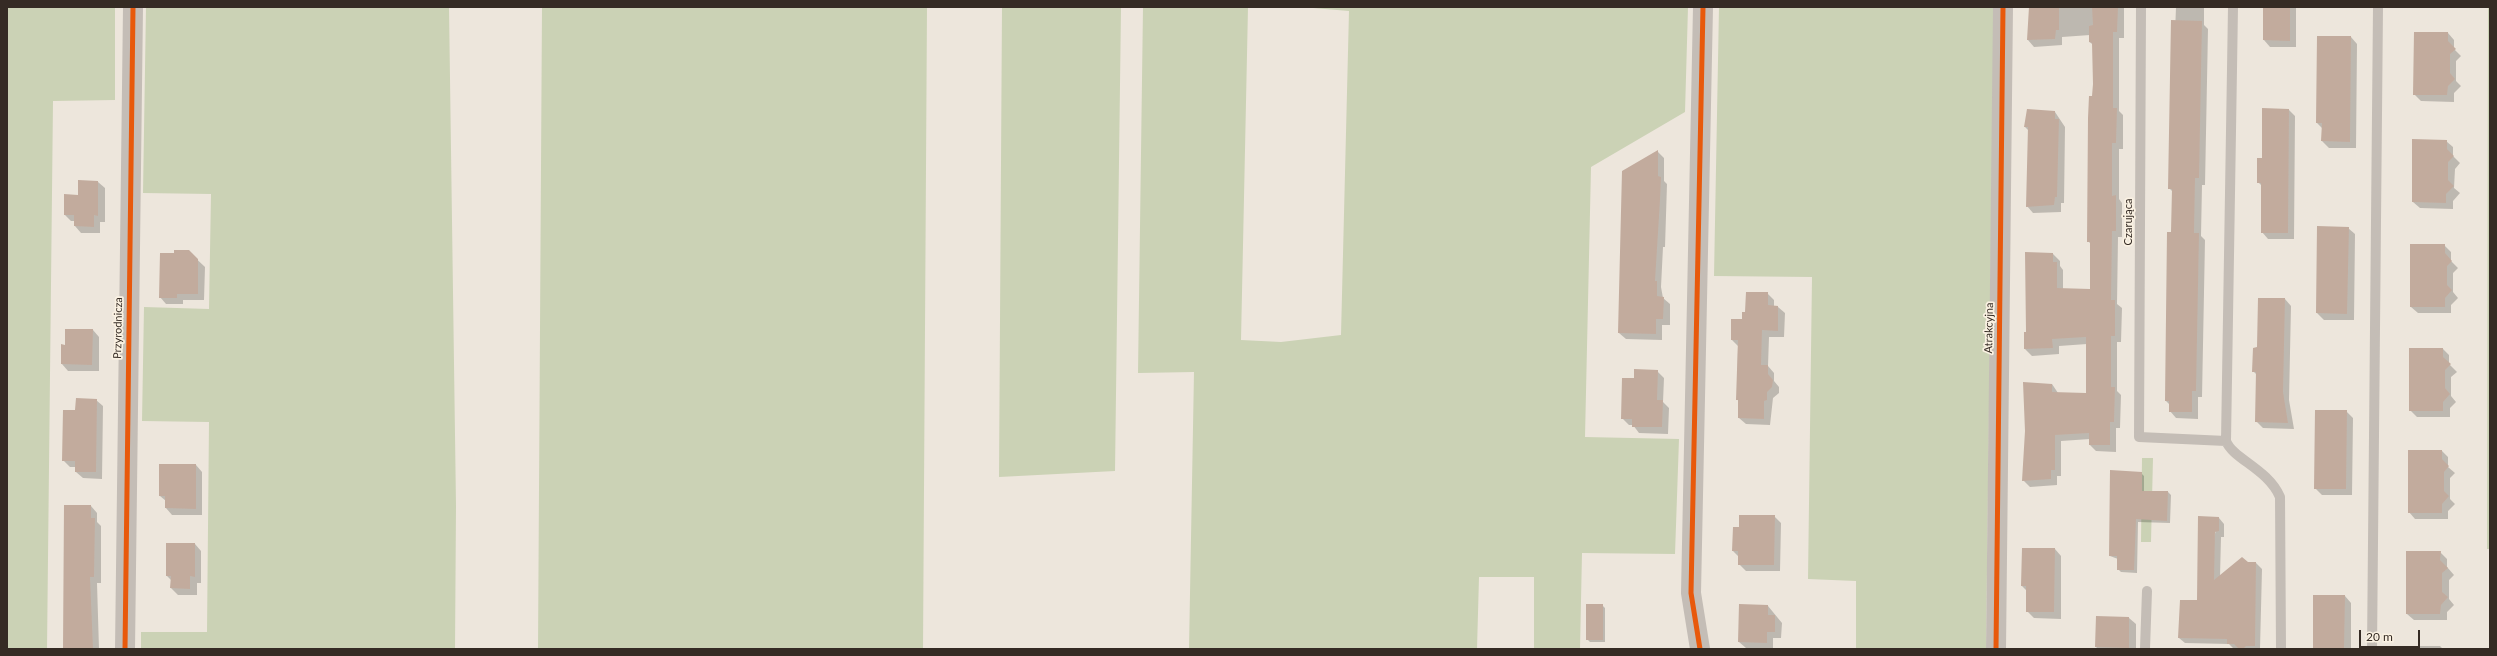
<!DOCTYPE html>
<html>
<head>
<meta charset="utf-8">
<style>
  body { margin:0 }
  #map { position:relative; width:2497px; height:656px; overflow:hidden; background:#ede6dc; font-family:Lato,sans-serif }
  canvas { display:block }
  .frame { position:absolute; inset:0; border:8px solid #352b24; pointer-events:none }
  .scale { position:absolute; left:2359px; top:630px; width:61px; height:18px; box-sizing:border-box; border:2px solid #352b24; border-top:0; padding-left:5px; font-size:12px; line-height:14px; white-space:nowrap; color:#352b24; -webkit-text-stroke:3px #faf1e2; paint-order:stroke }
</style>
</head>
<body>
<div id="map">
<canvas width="2497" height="656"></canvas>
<div class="frame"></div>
<div class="scale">20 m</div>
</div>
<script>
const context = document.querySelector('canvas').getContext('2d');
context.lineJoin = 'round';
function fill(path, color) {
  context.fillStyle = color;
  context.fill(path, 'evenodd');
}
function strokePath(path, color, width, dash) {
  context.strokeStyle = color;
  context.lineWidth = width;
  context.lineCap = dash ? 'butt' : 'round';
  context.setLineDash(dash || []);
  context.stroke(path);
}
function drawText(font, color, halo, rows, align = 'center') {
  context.font = font + ' Lato,sans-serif';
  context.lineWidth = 3.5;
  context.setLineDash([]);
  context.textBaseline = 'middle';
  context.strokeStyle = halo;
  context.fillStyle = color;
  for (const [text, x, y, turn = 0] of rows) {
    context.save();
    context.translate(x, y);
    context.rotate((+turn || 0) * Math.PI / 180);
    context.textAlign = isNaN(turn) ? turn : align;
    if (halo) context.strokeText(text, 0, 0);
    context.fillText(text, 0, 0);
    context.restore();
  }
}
fill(new Path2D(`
  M 7,7 L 115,7 L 115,100 L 53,101 L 47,649 L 7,649 Z
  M 146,7 L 449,7 L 456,506 L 455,649 L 141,649 L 141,632 L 207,632 L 209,422 L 142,421 L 144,307 L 209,309 L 211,194 L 143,193 Z
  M 542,7 L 927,7 L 923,649 L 538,649 Z
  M 1002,7 L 1121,7 L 1115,471 L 999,477 Z
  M 1143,7 L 1248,7 L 1241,340 L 1281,342 L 1341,335 L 1349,11 L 1301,7 L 1688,7 L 1685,112 L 1591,167 L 1585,437 L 1679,439 L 1675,554 L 1582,553 L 1580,649 L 1534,649 L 1534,577 L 1479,577 L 1477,649 L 1189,649 L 1194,372 L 1138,373 Z
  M 1719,7 L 1994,7 L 1986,649 L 1856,649 L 1856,581 L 1808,579 L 1812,277 L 1714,276 Z
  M 2488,7 L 2490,7 L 2490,549 L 2487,549 Z
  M 2142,458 L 2153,458 L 2151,542 L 2141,542 Z`), '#cbd2b5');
fill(new Path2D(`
  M 2030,7 L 2124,7 L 2124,38 L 2119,38 L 2119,111 L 2123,115 L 2123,149 L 2119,149 L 2119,199 L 2122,203 L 2122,237 L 2118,237 L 2117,304 L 2122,308 L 2121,342 L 2117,342 L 2117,391 L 2121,395 L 2120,428 L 2116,428 L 2116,452 L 2096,451 L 2090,445 L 2090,439 L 2061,441 L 2061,476 L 2057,476 L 2057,485 L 2030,487 L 2023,480 L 2052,384 L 2058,393 L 2087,394 L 2087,344 L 2059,346 L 2059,354 L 2032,356 L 2025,349 L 2027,333 L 2053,254 L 2060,261 L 2060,266 L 2063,270 L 2063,290 L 2091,290 L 2091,244 L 2088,241 L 2094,84 L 2093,45 L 2090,42 L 2090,35 L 2062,37 L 2062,45 L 2034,47 L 2028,40 Z
  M 2176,7 L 2204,7 L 2204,25 L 2208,29 L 2205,185 L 2202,185 L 2201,236 L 2205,240 L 2202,397 L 2198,397 L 2198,419 L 2176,418 L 2170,411 L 2170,405 L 2166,401 L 2173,192 L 2169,188 Z
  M 2264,7 L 2296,7 L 2296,47 L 2270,47 L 2264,40 Z
  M 2448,33 L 2454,40 L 2454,49 L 2461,56 L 2456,61 L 2456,81 L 2461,86 L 2454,93 L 2454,102 L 2421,101 L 2414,94 Z
  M 2351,37 L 2357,44 L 2356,148 L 2329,148 L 2322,141 L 2322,128 L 2317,123 Z
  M 2289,110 L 2295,116 L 2294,239 L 2268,239 L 2262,232 L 2262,186 L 2258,182 L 2263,160 Z
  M 2055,112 L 2065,127 L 2064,203 L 2061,203 L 2061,212 L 2033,213 L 2027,206 L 2029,131 L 2025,127 Z
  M 2446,141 L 2453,147 L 2453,156 L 2460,163 L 2455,169 L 2454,188 L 2460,193 L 2453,201 L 2453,209 L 2420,208 L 2413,202 Z
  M 1658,152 L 1664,158 L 1664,181 L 1667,184 L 1665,247 L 1663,247 L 1661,287 L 1663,298 L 1670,304 L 1670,325 L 1662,325 L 1662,340 L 1626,339 L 1619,333 L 1623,171 Z
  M 79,182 L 98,182 L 105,188 L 105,222 L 100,222 L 100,233 L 81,233 L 75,226 L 75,221 L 71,221 L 65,215 L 79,196 Z
  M 2348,228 L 2355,234 L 2354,320 L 2324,320 L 2317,313 Z
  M 2444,245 L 2451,252 L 2451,261 L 2458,268 L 2453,273 L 2453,292 L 2458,298 L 2451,305 L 2451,313 L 2418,313 L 2411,307 Z
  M 188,251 L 205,267 L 204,300 L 183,300 L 183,304 L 166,304 L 160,297 L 175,254 Z
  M 1767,293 L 1774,300 L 1774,306 L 1778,307 L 1785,313 L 1784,337 L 1769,337 L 1768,366 L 1774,373 L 1774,381 L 1779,387 L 1779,393 L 1773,398 L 1770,425 L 1746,424 L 1739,418 L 1739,402 L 1737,399 L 1738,346 L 1732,340 L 1746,313 Z
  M 2285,299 L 2291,306 L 2289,400 L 2294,429 L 2263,428 L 2256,421 L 2257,375 L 2253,371 L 2258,348 Z
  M 93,330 L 99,337 L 99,371 L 68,371 L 62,364 L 62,345 L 66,346 Z
  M 2443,349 L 2449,355 L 2449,364 L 2457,372 L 2451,377 L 2451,396 L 2456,402 L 2450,408 L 2450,417 L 2417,417 L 2410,410 Z
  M 1657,371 L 1664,378 L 1663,402 L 1669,408 L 1668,434 L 1639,433 L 1633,425 L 1629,425 L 1622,418 L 1635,379 Z
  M 96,400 L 103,406 L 102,479 L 83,478 L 76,472 L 76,467 L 70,467 L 63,460 L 76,411 Z
  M 2346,411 L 2353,418 L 2352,495 L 2322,495 L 2315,488 Z
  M 2442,451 L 2448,457 L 2448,467 L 2455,473 L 2450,478 L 2450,499 L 2455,504 L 2448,511 L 2448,519 L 2415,519 L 2409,512 Z
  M 196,465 L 202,472 L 202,515 L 172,515 L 166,508 L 166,501 L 160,496 Z
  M 2141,473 L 2144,476 L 2144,492 L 2168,492 L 2171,495 L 2170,523 L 2138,522 L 2137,573 L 2121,572 L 2118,569 L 2118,559 L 2110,556 Z
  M 91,506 L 97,513 L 97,522 L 101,526 L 101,583 L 97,583 L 99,649 L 64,649 Z
  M 1774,516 L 1781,523 L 1780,571 L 1746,571 L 1739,564 L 1739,557 L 1733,551 L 1740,528 Z
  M 2219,518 L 2224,524 L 2224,537 L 2221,537 L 2220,577 L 2247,563 L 2256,563 L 2262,569 L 2260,649 L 2234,649 L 2229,644 L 2185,643 L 2179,638 L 2198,601 Z
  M 195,544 L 201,551 L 201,583 L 197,583 L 197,595 L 178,595 L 171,588 L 171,580 L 167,576 Z
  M 2055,549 L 2061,556 L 2061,619 L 2034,618 L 2027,611 L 2027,591 L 2022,586 Z
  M 2440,552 L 2447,559 L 2447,567 L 2454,575 L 2449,580 L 2449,599 L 2454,605 L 2447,612 L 2447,620 L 2414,620 L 2407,614 Z
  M 2314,596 L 2345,596 L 2351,603 L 2351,649 L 2313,649 Z
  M 1602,605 L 1605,608 L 1605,642 L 1590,642 L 1587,639 Z
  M 1768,606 L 1782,623 L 1781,638 L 1773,638 L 1773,649 L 1746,648 L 1739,642 Z
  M 2129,618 L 2136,624 L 2136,649 L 2098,649 L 2096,647 Z
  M 2406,646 L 2440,646 L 2443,649 L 2406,649 Z`), '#0003');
fill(new Path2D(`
  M 2029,7 L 2059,7 L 2059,30 L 2056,30 L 2055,39 L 2027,40 Z
  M 2092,7 L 2118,7 L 2117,32 L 2113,32 L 2113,108 L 2117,108 L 2116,143 L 2112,143 L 2112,196 L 2116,195 L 2116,231 L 2112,231 L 2111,300 L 2115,300 L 2115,336 L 2111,336 L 2111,387 L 2115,387 L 2114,422 L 2110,422 L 2110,445 L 2089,445 L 2089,433 L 2055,435 L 2055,470 L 2051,470 L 2051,479 L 2022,481 L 2025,431 L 2023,382 L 2052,384 L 2052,392 L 2086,393 L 2086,337 L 2052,339 L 2053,348 L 2024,349 L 2024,332 L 2026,332 L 2025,252 L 2053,253 L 2053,262 L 2057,262 L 2057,288 L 2090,289 L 2090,242 L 2087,242 L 2088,118 L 2089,96 L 2092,96 L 2093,84 L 2092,43 L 2089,42 L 2089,26 L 2093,25 Z
  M 2263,7 L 2290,7 L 2290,41 L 2263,40 Z
  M 2171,20 L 2202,21 L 2199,178 L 2195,178 L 2194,233 L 2199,233 L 2196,391 L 2192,391 L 2192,412 L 2169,412 L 2169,401 L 2165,401 L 2167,232 L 2171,232 L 2172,189 L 2168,189 Z
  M 2414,32 L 2448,32 L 2448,41 L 2456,49 L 2450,54 L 2450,73 L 2455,79 L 2448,86 L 2447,95 L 2413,95 Z
  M 2317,36 L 2351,36 L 2350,142 L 2321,141 L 2322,123 L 2316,123 Z
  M 2262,108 L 2289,109 L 2288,233 L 2261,233 L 2261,183 L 2257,183 L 2257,158 L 2262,158 Z
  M 2027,109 L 2055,111 L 2055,119 L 2059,119 L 2057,197 L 2055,197 L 2054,205 L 2026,207 L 2028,127 L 2024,127 Z
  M 2412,139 L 2447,140 L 2447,149 L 2454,156 L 2448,162 L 2448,180 L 2454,186 L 2446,194 L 2446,203 L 2412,202 Z
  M 1658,150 L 1658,176 L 1661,177 L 1660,200 L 1655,281 L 1657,281 L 1657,296 L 1664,297 L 1663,319 L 1656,319 L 1656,334 L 1618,333 L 1622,171 Z
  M 78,180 L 98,181 L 98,216 L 94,215 L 94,227 L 74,226 L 74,215 L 64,215 L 64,194 L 78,195 Z
  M 2317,226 L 2349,227 L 2347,314 L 2316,313 Z
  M 2410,244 L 2445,244 L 2445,253 L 2452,261 L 2447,266 L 2447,285 L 2452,290 L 2445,298 L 2445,307 L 2410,307 Z
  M 174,250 L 189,250 L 198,259 L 198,294 L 177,294 L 177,298 L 159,298 L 160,253 L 174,253 Z
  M 1746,292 L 1768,292 L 1768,305 L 1778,306 L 1778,331 L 1762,330 L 1761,365 L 1768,365 L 1768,374 L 1773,380 L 1772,387 L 1767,392 L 1767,400 L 1764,401 L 1764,419 L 1738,418 L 1738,400 L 1736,400 L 1738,340 L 1731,340 L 1731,319 L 1742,319 L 1742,312 L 1745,312 Z
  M 2258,298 L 2285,298 L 2283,392 L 2288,423 L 2255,422 L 2256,372 L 2252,372 L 2253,348 L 2257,347 Z
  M 65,329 L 93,329 L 92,365 L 61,364 L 61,344 L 65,345 Z
  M 2409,348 L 2443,348 L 2443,357 L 2451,364 L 2445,370 L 2445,388 L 2450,394 L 2443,402 L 2443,411 L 2409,411 Z
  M 1634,369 L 1658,370 L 1657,400 L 1663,400 L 1662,427 L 1632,427 L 1632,419 L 1621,419 L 1622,378 L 1634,378 Z
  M 76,398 L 97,399 L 96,472 L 75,472 L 75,461 L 62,461 L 63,410 L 75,410 Z
  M 2315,410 L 2347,410 L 2346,489 L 2314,489 Z
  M 2408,450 L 2442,450 L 2442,459 L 2449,466 L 2444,472 L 2444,491 L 2449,496 L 2442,504 L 2442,513 L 2408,513 Z
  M 159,464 L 196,464 L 196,509 L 165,508 L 165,496 L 159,496 Z
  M 2110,470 L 2142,472 L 2142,491 L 2168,491 L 2167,521 L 2136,519 L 2134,570 L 2117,570 L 2117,556 L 2109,556 Z
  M 64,505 L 91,505 L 91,518 L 95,518 L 94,577 L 90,577 L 93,649 L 63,649 Z
  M 1739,515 L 1775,515 L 1774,565 L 1738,565 L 1738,551 L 1732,551 L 1733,527 L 1739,527 Z
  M 2198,516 L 2219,517 L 2219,531 L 2215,532 L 2214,580 L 2242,557 L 2248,562 L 2256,562 L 2255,646 L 2246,646 L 2243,649 L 2239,649 L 2234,644 L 2227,644 L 2227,639 L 2178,638 L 2180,600 L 2197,600 Z
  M 166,543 L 195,543 L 195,577 L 190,576 L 190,589 L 170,588 L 171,576 L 166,576 Z
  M 2022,548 L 2055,548 L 2054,612 L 2026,612 L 2026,586 L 2021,586 Z
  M 2406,551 L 2441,551 L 2440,560 L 2448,568 L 2442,573 L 2442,592 L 2448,597 L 2441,605 L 2440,614 L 2406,614 Z
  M 2313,595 L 2345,595 L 2344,649 L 2313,649 Z
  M 1586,604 L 1603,604 L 1603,640 L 1586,640 Z
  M 1739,604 L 1768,605 L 1768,615 L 1775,615 L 1775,632 L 1767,632 L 1767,643 L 1738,642 Z
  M 2096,616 L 2129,617 L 2129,648 L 2095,647 Z`), '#c2ab9d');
strokePath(new Path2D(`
  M 2141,7 L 2139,437 L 2226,441
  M 2233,7 L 2226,441 C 2233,459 2268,469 2280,497 L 2281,649
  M 2145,649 L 2147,591
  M 2372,649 L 2378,7`), '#c4bdb6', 10);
strokePath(new Path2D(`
  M 125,649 L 133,7
  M 1700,649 L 1691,593 L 1703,7
  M 1996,649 L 2003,7`), '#c4bdb6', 20);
strokePath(new Path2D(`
  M 125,649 L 133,7
  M 1700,649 L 1691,593 L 1703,7
  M 1996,649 L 2003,7`), '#e8590c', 5);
drawText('11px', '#352b24', '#faf1e2', [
  ["Czarująca",2128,222,-90],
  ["Przyrodnicza",118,328,-89],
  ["Atrakcyjna",1989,328,-89]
]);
</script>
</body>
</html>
